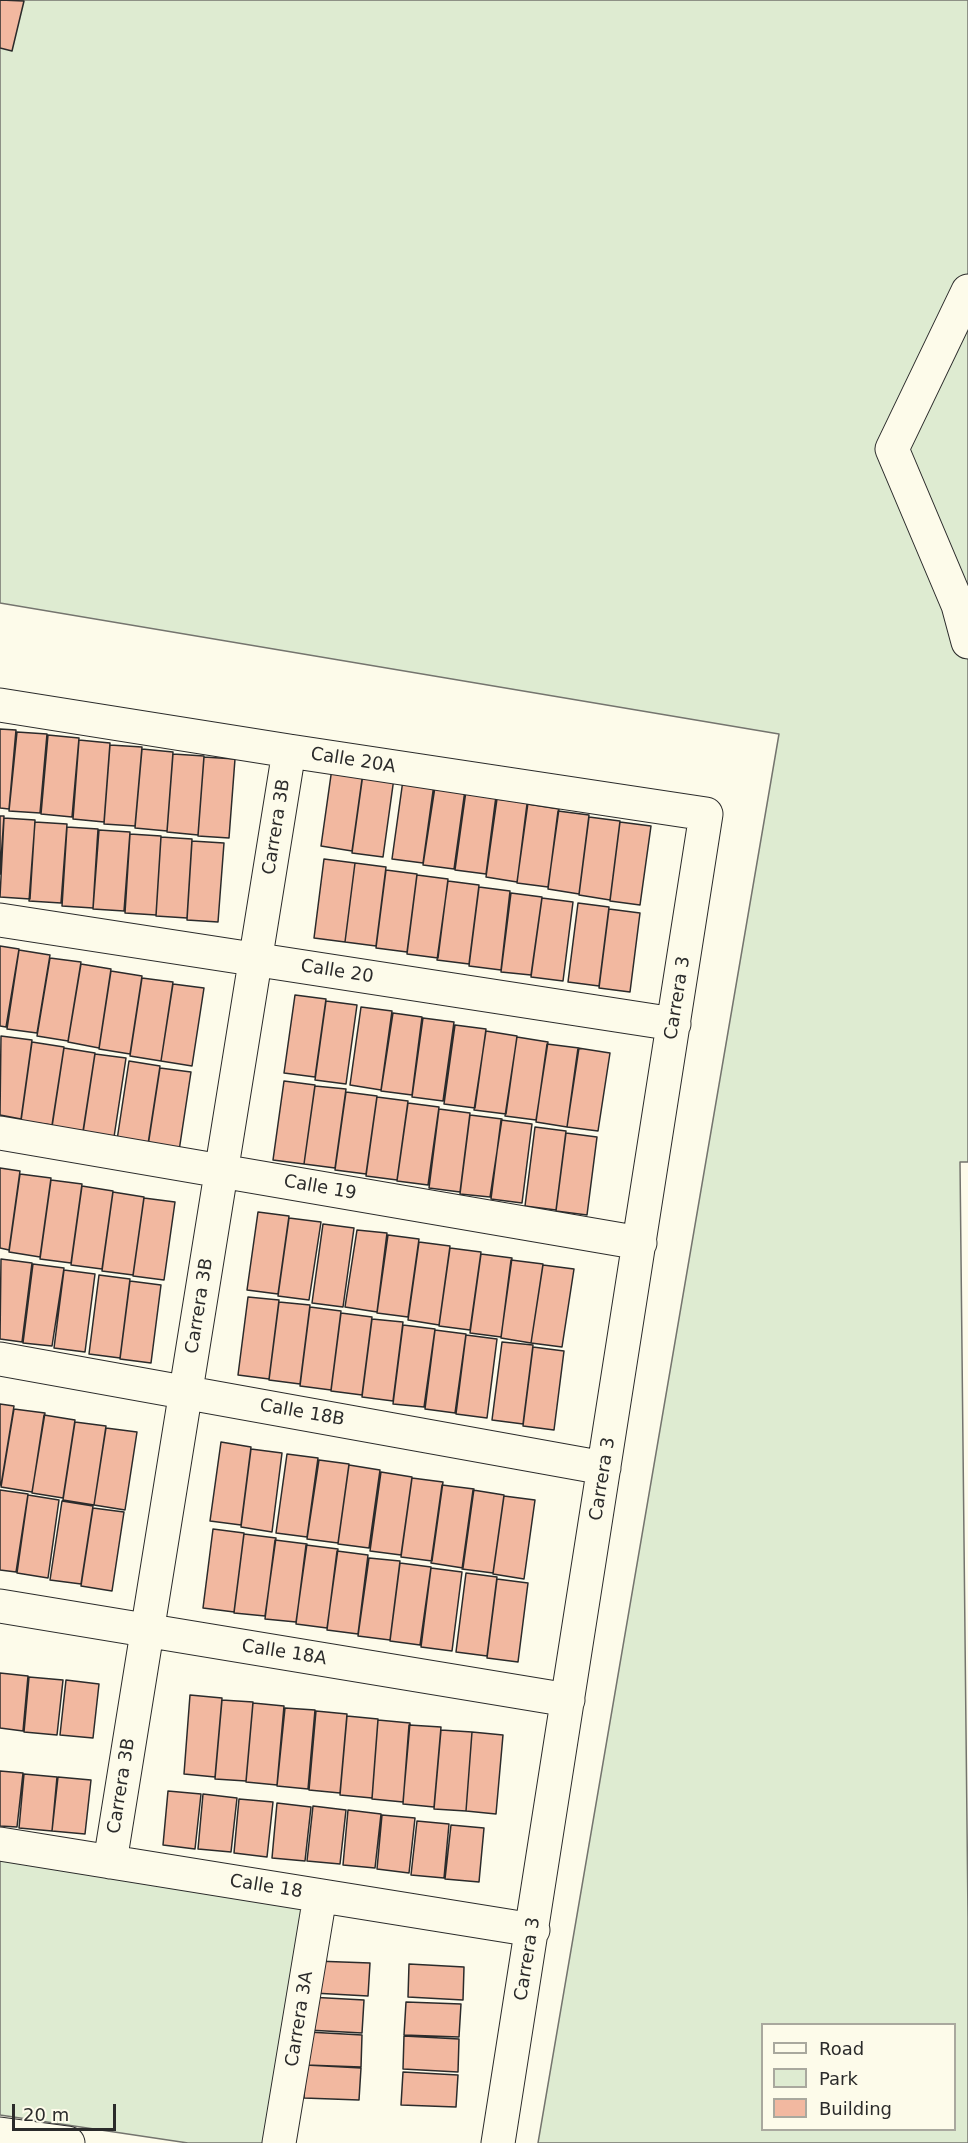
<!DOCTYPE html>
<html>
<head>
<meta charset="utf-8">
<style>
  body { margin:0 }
  #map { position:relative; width:968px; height:2143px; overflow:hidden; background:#fdfbea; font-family:"DejaVu Sans",sans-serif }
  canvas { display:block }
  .legend { position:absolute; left:761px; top:2023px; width:195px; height:108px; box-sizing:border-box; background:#fdfbea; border:2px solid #a9a89e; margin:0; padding:8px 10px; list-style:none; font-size:18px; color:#2b2b2b }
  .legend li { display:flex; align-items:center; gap:12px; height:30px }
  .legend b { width:30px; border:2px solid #a9a89e }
  .scale { position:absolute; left:12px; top:2104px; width:104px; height:27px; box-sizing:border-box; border:3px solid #2b2b2b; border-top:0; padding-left:8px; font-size:18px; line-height:21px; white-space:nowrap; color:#2b2b2b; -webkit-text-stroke:4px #fdfbea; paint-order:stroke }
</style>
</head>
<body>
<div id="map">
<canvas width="968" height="2143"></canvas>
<ul class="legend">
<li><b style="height:8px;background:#fdfbea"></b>Road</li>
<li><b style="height:16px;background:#deebd1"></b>Park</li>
<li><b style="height:16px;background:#f2b8a0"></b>Building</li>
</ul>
<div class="scale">20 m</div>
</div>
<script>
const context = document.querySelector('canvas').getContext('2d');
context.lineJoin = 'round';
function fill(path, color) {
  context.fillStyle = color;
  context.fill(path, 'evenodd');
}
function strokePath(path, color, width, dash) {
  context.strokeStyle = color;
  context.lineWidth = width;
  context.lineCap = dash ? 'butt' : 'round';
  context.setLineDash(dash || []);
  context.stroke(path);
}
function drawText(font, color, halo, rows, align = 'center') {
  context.font = font + ' "DejaVu Sans",sans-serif';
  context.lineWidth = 4.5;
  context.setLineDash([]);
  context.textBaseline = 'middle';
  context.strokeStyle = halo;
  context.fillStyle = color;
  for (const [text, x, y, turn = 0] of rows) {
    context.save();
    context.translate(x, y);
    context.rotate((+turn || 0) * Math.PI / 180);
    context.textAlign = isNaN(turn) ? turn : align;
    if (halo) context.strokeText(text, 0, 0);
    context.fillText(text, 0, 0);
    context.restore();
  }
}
const green = new Path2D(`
  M 0,0 L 968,0 L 968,1162 L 960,1162 L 968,1918 L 968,2143 L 538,2143 L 779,734 L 0,603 ZM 762,2024 L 954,2024 L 954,2130 L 762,2130 Z
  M 0,1854 L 312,1901 L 275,2143 L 188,2143 L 0,2115 Z`);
fill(green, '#deebd1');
strokePath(green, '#74746e', 1.5);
const building = new Path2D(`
  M 0,0 L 24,1 L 12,51 L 0,48 Z
  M 0,729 L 16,730 L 9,809 L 0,808 Z
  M 17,732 L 47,734 L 40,813 L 9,811 Z
  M 48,735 L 79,738 L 72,817 L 41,814 Z
  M 79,740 L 110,743 L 104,822 L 73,819 Z
  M 110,745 L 142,747 L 135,826 L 104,824 Z
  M 142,749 L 173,752 L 167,831 L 135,828 Z
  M 173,754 L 204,756 L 198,835 L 167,832 Z
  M 204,757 L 235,759 L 229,838 L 198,836 Z
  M 332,768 L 363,772 L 352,851 L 321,846 Z
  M 363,774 L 394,778 L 383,857 L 352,853 Z
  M 403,780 L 434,784 L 423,863 L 392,859 Z
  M 435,787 L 465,790 L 454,869 L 423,865 Z
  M 466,791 L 496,796 L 486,874 L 455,870 Z
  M 497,799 L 528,803 L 517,882 L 486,877 Z
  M 527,804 L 559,809 L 548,887 L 517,883 Z
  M 558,811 L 589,815 L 579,894 L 548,889 Z
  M 0,816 L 4,816 L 0,874 Z
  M 589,817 L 620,821 L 610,900 L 579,895 Z
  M 4,818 L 35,820 L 30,899 L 0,897 Z
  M 35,822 L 67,824 L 61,903 L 29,901 Z
  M 620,822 L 651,826 L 640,905 L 610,901 Z
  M 67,827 L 98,829 L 93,908 L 62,906 Z
  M 99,830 L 130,832 L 124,911 L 93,909 Z
  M 130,834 L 161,836 L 156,915 L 125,913 Z
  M 161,837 L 192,839 L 187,918 L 156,916 Z
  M 192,841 L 224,843 L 218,922 L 187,920 Z
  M 324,859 L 355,863 L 345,942 L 314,938 Z
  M 355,863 L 386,867 L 376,946 L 345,942 Z
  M 386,870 L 417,874 L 407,952 L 376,948 Z
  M 417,875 L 448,879 L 438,958 L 407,954 Z
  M 448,881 L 479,885 L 469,964 L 437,960 Z
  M 479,887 L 510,891 L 501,970 L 469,966 Z
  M 511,893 L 542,897 L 531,975 L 501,972 Z
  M 542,898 L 573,902 L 563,981 L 531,977 Z
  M 578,903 L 609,907 L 599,986 L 568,982 Z
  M 609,909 L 640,913 L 630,992 L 599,988 Z
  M 0,946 L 19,949 L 6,1027 L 0,1026 Z
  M 19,950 L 50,955 L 37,1033 L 7,1029 Z
  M 50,958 L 81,962 L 68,1041 L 37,1036 Z
  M 81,964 L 111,969 L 99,1048 L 68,1042 Z
  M 111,971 L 142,976 L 130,1054 L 99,1049 Z
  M 142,978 L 173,982 L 161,1061 L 130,1056 Z
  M 173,984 L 204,988 L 192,1066 L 161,1061 Z
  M 295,995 L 326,999 L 315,1077 L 284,1073 Z
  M 326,1001 L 357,1005 L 346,1084 L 315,1080 Z
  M 361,1007 L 392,1011 L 381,1090 L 350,1085 Z
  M 393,1013 L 422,1017 L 412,1095 L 381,1091 Z
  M 423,1018 L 454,1022 L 443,1101 L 412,1097 Z
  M 455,1025 L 486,1029 L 475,1108 L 444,1104 Z
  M 486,1031 L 517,1036 L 506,1114 L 474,1110 Z
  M 1,1036 L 32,1040 L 21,1119 L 0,1115 Z
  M 517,1037 L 548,1042 L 536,1120 L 505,1116 Z
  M 32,1042 L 64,1047 L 52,1125 L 21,1121 Z
  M 547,1044 L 579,1048 L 567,1127 L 536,1122 Z
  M 64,1048 L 95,1053 L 83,1131 L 52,1127 Z
  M 578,1048 L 610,1053 L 598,1131 L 567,1127 Z
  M 95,1054 L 126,1058 L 114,1137 L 83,1133 Z
  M 129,1061 L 160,1066 L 148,1144 L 117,1140 Z
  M 160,1068 L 191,1072 L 179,1151 L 148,1146 Z
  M 284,1081 L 315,1085 L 304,1164 L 273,1160 Z
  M 315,1086 L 346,1089 L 335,1168 L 304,1164 Z
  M 346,1092 L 377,1096 L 366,1174 L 335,1170 Z
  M 377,1097 L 408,1101 L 397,1180 L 366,1176 Z
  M 408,1103 L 439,1107 L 428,1185 L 397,1181 Z
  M 439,1109 L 470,1113 L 460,1192 L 429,1188 Z
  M 470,1115 L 502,1119 L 490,1197 L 460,1194 Z
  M 501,1120 L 532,1124 L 522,1203 L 491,1199 Z
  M 535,1127 L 566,1131 L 556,1210 L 525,1206 Z
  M 566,1133 L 597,1137 L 587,1215 L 556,1211 Z
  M 0,1168 L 20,1171 L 9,1250 L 0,1248 Z
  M 20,1174 L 51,1178 L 40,1257 L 9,1252 Z
  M 51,1180 L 82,1184 L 71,1263 L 40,1259 Z
  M 82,1186 L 113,1191 L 102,1269 L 71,1265 Z
  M 113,1192 L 144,1197 L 133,1275 L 102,1271 Z
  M 144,1198 L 175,1202 L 164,1280 L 133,1276 Z
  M 258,1212 L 289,1216 L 278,1294 L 247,1290 Z
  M 289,1218 L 321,1222 L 309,1300 L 278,1296 Z
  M 323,1224 L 354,1228 L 343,1307 L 312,1303 Z
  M 357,1230 L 387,1233 L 377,1312 L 345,1307 Z
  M 388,1235 L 419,1239 L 408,1317 L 377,1313 Z
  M 419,1242 L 450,1246 L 439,1325 L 408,1320 Z
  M 450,1248 L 481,1252 L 470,1330 L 439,1326 Z
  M 481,1254 L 512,1258 L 501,1337 L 470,1333 Z
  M 1,1259 L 32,1263 L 22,1342 L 0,1339 Z
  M 511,1260 L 543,1264 L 531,1343 L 501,1338 Z
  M 33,1264 L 64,1268 L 52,1346 L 23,1343 Z
  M 543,1265 L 574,1269 L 562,1347 L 531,1343 Z
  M 64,1270 L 95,1274 L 85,1352 L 54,1348 Z
  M 99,1275 L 130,1279 L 120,1358 L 89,1354 Z
  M 130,1281 L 161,1285 L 151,1363 L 120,1359 Z
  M 248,1297 L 279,1300 L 269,1379 L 238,1375 Z
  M 279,1302 L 310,1305 L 300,1384 L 269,1380 Z
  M 310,1307 L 341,1311 L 331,1390 L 300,1386 Z
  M 341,1313 L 372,1317 L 362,1395 L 331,1391 Z
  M 372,1319 L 403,1322 L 393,1401 L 362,1397 Z
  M 403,1325 L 435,1329 L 424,1407 L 393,1404 Z
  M 435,1330 L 466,1334 L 455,1413 L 425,1409 Z
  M 466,1335 L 497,1339 L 487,1418 L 456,1414 Z
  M 502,1342 L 533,1345 L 523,1424 L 492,1420 Z
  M 533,1347 L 564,1351 L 554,1430 L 523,1426 Z
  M 0,1404 L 14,1406 L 1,1485 L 0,1485 Z
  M 14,1409 L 45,1413 L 32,1492 L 1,1487 Z
  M 44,1415 L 75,1420 L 63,1498 L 32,1493 Z
  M 75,1422 L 106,1426 L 94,1505 L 63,1500 Z
  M 106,1428 L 137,1432 L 125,1510 L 94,1505 Z
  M 221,1442 L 251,1447 L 241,1525 L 210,1521 Z
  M 251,1449 L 282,1453 L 272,1532 L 241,1527 Z
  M 287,1454 L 318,1458 L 307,1537 L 276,1533 Z
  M 319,1460 L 349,1464 L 338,1543 L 307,1539 Z
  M 349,1465 L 380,1470 L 369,1548 L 338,1544 Z
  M 381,1472 L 412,1477 L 401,1555 L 370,1551 Z
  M 412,1478 L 443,1482 L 432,1561 L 401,1557 Z
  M 442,1485 L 474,1489 L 463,1568 L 431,1563 Z
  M 0,1490 L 28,1494 L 16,1572 L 0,1570 Z
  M 473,1490 L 504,1495 L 493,1573 L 462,1569 Z
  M 28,1495 L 59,1500 L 48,1578 L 17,1573 Z
  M 504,1496 L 535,1500 L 524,1579 L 493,1574 Z
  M 62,1501 L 93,1506 L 81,1584 L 50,1580 Z
  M 93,1508 L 124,1512 L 112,1591 L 81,1586 Z
  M 213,1529 L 244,1533 L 234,1612 L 203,1608 Z
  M 244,1534 L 276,1538 L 265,1616 L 234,1613 Z
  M 275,1540 L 307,1544 L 296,1622 L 265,1619 Z
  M 306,1545 L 338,1549 L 327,1628 L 296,1624 Z
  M 337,1551 L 368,1555 L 358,1634 L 327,1630 Z
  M 369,1558 L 400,1561 L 390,1640 L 358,1636 Z
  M 400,1563 L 431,1567 L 420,1645 L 390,1641 Z
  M 431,1568 L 462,1572 L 452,1651 L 421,1647 Z
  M 466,1573 L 497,1577 L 487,1656 L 456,1652 Z
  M 497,1579 L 528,1583 L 518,1662 L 487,1658 Z
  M 0,1673 L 28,1676 L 23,1731 L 0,1728 Z
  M 29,1677 L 63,1680 L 57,1735 L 24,1732 Z
  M 66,1680 L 99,1684 L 93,1738 L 60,1735 Z
  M 190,1695 L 222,1698 L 215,1777 L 184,1774 Z
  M 222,1700 L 253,1702 L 246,1781 L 215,1779 Z
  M 253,1703 L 284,1706 L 277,1785 L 246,1782 Z
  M 285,1708 L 315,1710 L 308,1789 L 277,1786 Z
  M 316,1711 L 347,1714 L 340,1793 L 309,1790 Z
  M 347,1716 L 378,1719 L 372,1798 L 340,1795 Z
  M 378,1720 L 410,1723 L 403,1802 L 372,1799 Z
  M 409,1725 L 441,1727 L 434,1807 L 403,1804 Z
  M 441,1730 L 472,1732 L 466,1811 L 434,1809 Z
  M 472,1732 L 503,1735 L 496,1814 L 466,1811 Z
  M 0,1771 L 23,1773 L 17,1827 L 0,1826 Z
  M 24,1774 L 57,1777 L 52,1831 L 19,1828 Z
  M 58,1777 L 91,1780 L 85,1834 L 52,1831 Z
  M 168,1791 L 201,1794 L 195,1849 L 163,1845 Z
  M 203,1794 L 237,1798 L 231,1852 L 198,1849 Z
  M 239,1799 L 273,1802 L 267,1857 L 234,1853 Z
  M 277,1803 L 311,1807 L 305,1861 L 272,1858 Z
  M 313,1806 L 346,1810 L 340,1864 L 307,1861 Z
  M 348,1810 L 381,1814 L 375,1868 L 343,1865 Z
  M 382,1815 L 415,1818 L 409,1873 L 377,1869 Z
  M 417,1821 L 449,1824 L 444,1878 L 411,1875 Z
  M 451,1825 L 484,1828 L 479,1882 L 445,1879 Z
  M 315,1961 L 370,1963 L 368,1996 L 313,1993 Z
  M 409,1964 L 464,1967 L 463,2000 L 408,1997 Z
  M 309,1997 L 364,2000 L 362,2033 L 308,2030 Z
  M 406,2002 L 461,2004 L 459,2037 L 404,2035 Z
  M 308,2032 L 362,2035 L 361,2067 L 306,2065 Z
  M 404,2036 L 459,2039 L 458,2072 L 403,2069 Z
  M 306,2065 L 361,2068 L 359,2100 L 304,2098 Z
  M 403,2072 L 458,2075 L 456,2107 L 401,2105 Z`);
fill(building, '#f2b8a0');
strokePath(building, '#2b2b2b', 1.5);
const minor = new Path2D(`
  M 968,291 L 892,449 L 958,605 L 968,642
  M 0,705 L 289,751 L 706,814 L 498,2143
  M 0,920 L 674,1024
  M 0,1133 L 640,1243
  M 0,1359 L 604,1468
  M 0,1606 L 568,1700
  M 0,1844 L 533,1930
  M 110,1862 L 289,751
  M 0,2134 L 68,2143
  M 279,2143 L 320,1896`);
strokePath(minor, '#2b2b2b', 35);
strokePath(minor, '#fdfbea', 33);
drawText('18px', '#2b2b2b', '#fdfbea', [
  ["Calle 20A",353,761,9],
  ["Carrera 3B",277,827,-81],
  ["Calle 20",337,972,9],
  ["Carrera 3",678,998,-81],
  ["Calle 19",320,1188,10],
  ["Carrera 3B",200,1306,-81],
  ["Calle 18B",302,1413,10],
  ["Carrera 3",603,1479,-81],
  ["Calle 18A",284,1653,9],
  ["Carrera 3B",122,1786,-81],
  ["Calle 18",266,1887,9],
  ["Carrera 3",528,1959,-81],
  ["Carrera 3A",300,2019,-81]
]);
</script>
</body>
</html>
